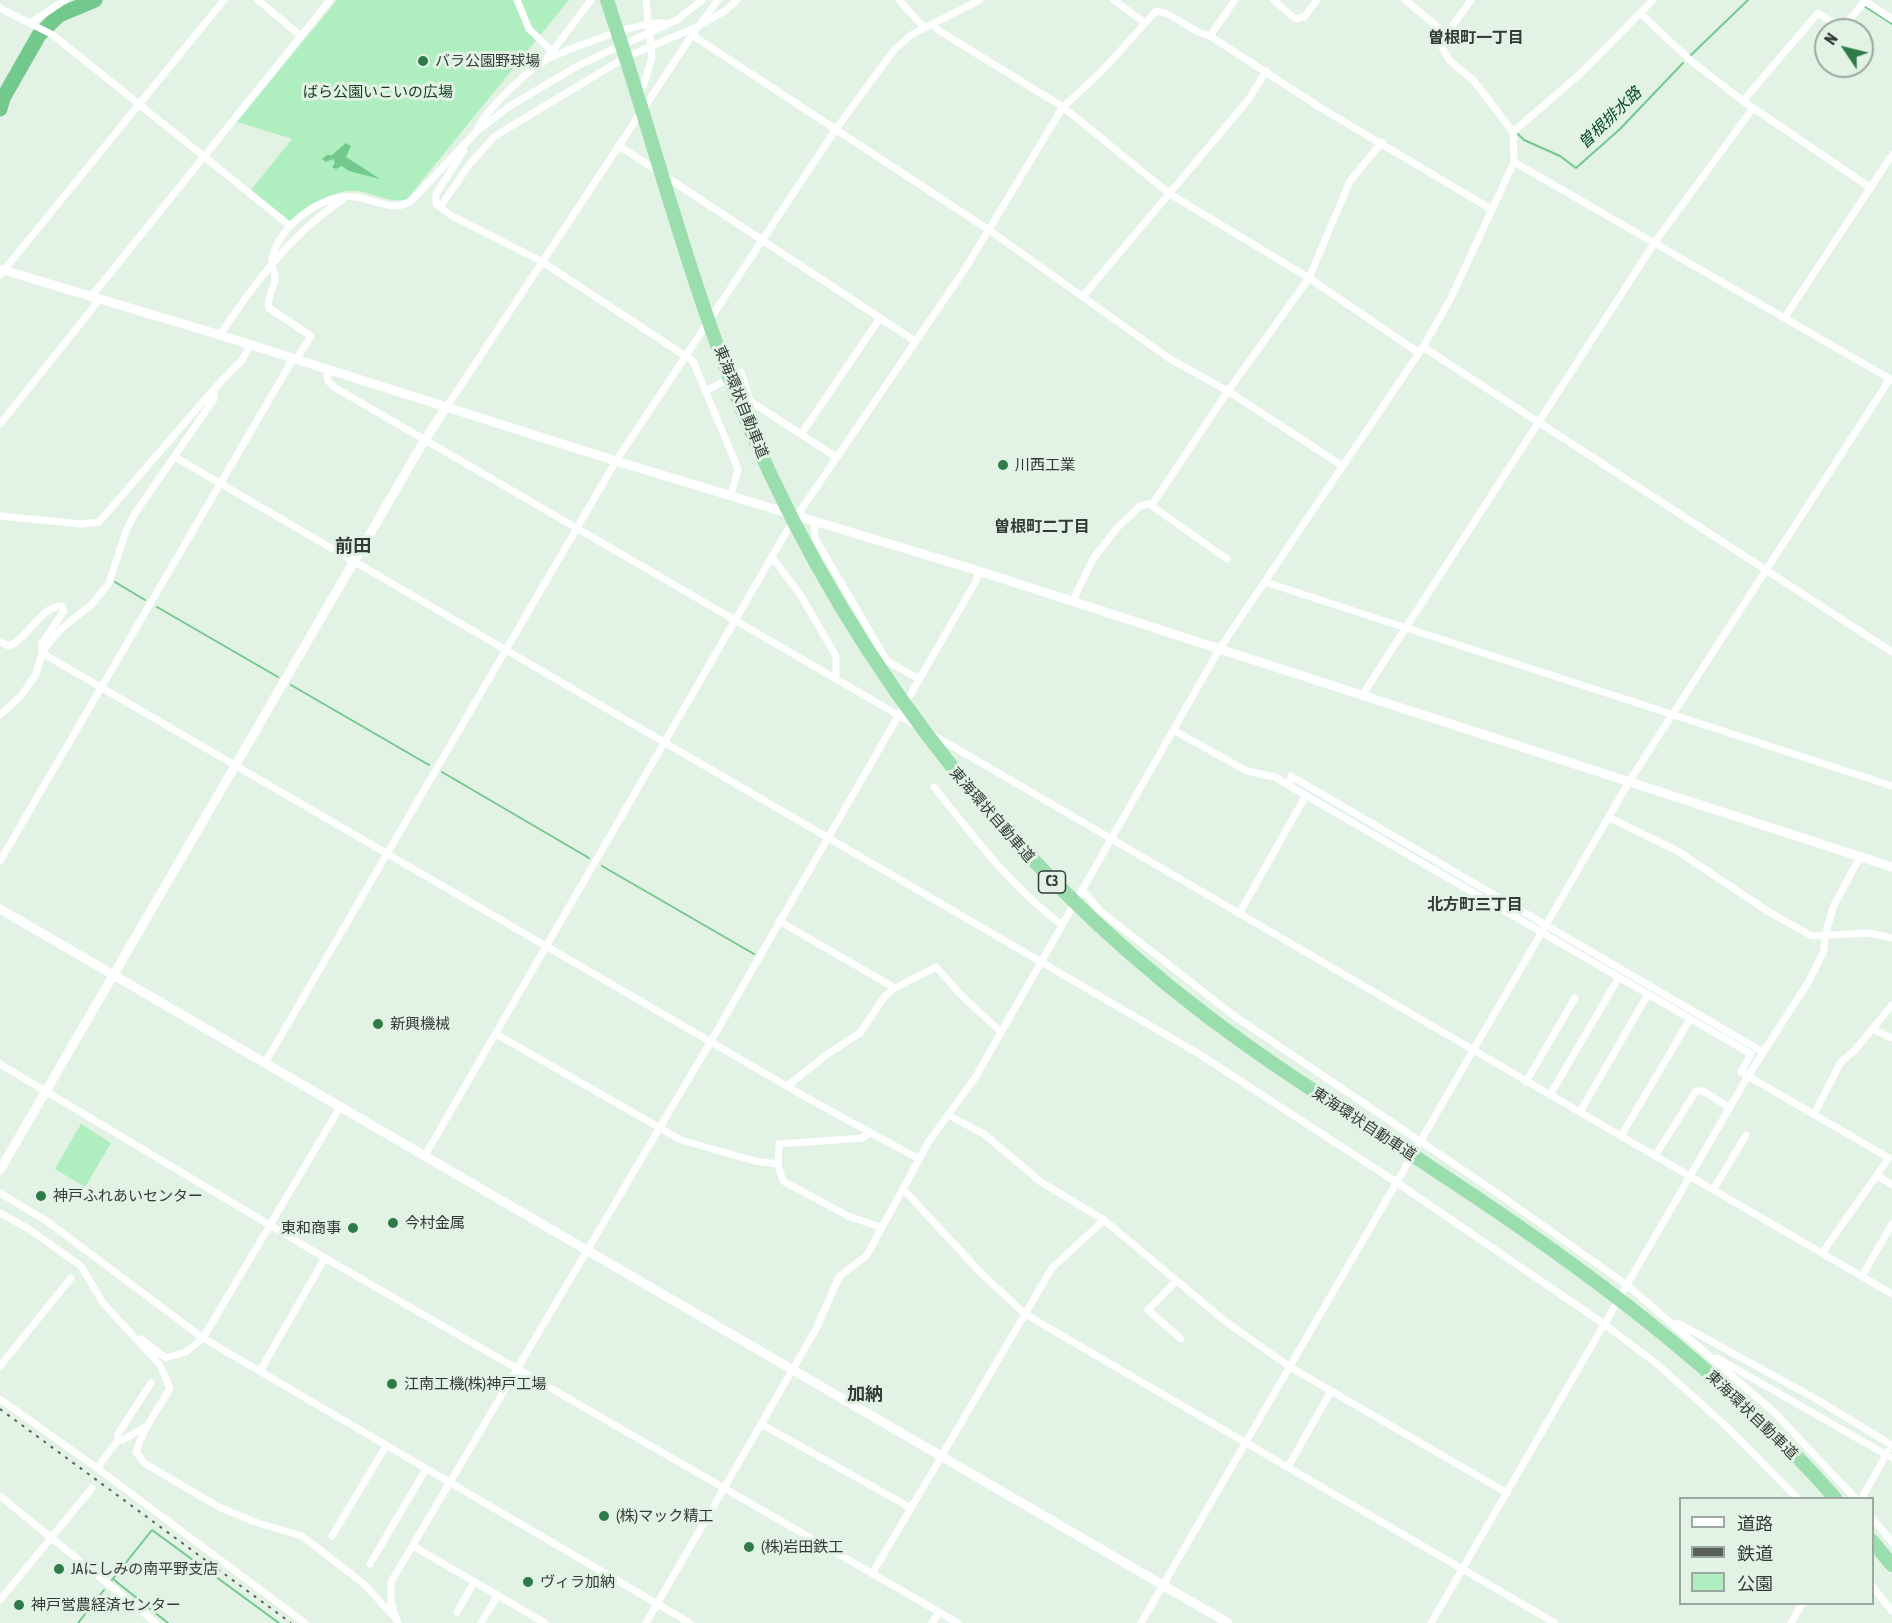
<!DOCTYPE html>
<html>
<head>
<meta charset="utf-8">
<style>
  body { margin:0 }
  #map { position:relative; width:1892px; height:1623px; overflow:hidden; background:#e2f2e5; font-family:"Asap Condensed","Noto Sans JP",sans-serif }
  canvas { display:block }
  .legend { position:absolute; left:1679px; top:1497px; width:195px; height:108px; box-sizing:border-box; background:#e2f2e5; border:2px solid #9ca89f; margin:0; padding:8px 10px; list-style:none; font-size:18px; color:#343a35 }
  .legend li { display:flex; align-items:center; gap:12px; height:30px }
  .legend b { width:30px; border:2px solid #9ca89f }
  .north { position:absolute; left:1814px; top:18px; width:60px; height:60px; box-sizing:border-box; background:#e2f2e5; border:2px solid #9ca89f; border-radius:50%; rotate:305deg; font-size:16px; font-weight:700; line-height:24px; text-align:center; color:#343a35 }
  .north::after { content:''; display:block; margin:auto; width:21px; height:27px; background:#2e7a49; clip-path:polygon(50% 0,100% 100%,50% 72%,0 100%) }
</style>
</head>
<body>
<div id="map">
<canvas width="1892" height="1623"></canvas>
<ul class="legend">
<li><b style="height:8px;background:#fff"></b>道路</li>
<li><b style="height:8px;background:#586059"></b>鉄道</li>
<li><b style="height:16px;background:#afeebf"></b>公園</li>
</ul>
<div class="north">N</div>
</div>
<script>
const context = document.querySelector('canvas').getContext('2d');
context.lineJoin = 'round';
function fill(path, color) {
  context.fillStyle = color;
  context.fill(path, 'evenodd');
}
function strokePath(path, color, width, dash) {
  context.strokeStyle = color;
  context.lineWidth = width;
  context.lineCap = dash ? 'butt' : 'round';
  context.setLineDash(dash || []);
  context.stroke(path);
}
function drawText(font, color, halo, rows, align = 'center') {
  context.font = font + ' "Asap Condensed","Noto Sans JP",sans-serif';
  context.lineWidth = 6;
  context.setLineDash([]);
  context.textBaseline = 'middle';
  context.strokeStyle = halo;
  context.fillStyle = color;
  for (const [text, x, y, turn = 0] of rows) {
    context.save();
    context.translate(x, y);
    context.rotate((+turn || 0) * Math.PI / 180);
    context.textAlign = isNaN(turn) ? turn : align;
    if (halo) context.strokeText(text, 0, 0);
    context.fillText(text, 0, 0);
    context.restore();
  }
}
fill(new Path2D(`
  M 337,0 L 569,0 L 407,199 C 389,204 375,193 357,191 C 332,188 308,209 289,222 L 251,190 L 292,139 L 237,122 Z
  M 81,1124 L 111,1143 L 85,1187 L 55,1169 Z`), '#afeebf');
fill(new Path2D(`
  M 346,143 L 351,146 L 346,157 L 380,179 L 349,171 L 342,166 L 336,169 L 332,167 L 335,163 L 333,159 L 326,162 L 322,159 L 327,155 L 332,155 Z`), '#73c98d');
strokePath(new Path2D(`
  M 1864,6 L 1892,24
  M 1691,55 L 1748,0
  M 1518,134 L 1524,140 L 1560,156 L 1576,168 L 1619,130 L 1683,63
  M 115,582 L 145,600
  M 157,607 L 278,677
  M 291,685 L 429,765
  M 442,772 L 589,858
  M 602,866 L 754,954
  M 113,1579 L 168,1623
  M 112,1580 L 152,1530 L 279,1623
  M 78,1623 L 104,1590`), '#73c98d', 2);
strokePath(new Path2D(`
  M 0,109 L 3,98 L 39,35 L 59,15 L 95,0`), '#73c98d', 15);
strokePath(new Path2D(`
  M 258,0 L 301,36
  M 517,0 L 529,29 L 551,50
  M 899,0 L 924,28
  M 1114,0 L 1145,23
  M 1274,0 L 1295,19 L 1304,17 L 1317,0
  M 1405,0 L 1438,27 L 1441,45 L 1449,60 L 1474,81 L 1513,132
  M 1863,0 L 1892,19
  M 0,8 L 53,35 L 289,225
  M 1640,13 L 1690,60 L 1743,101 L 1871,188
  M 32,22 L 65,0
  M 933,24 L 938,30 L 1063,107 L 1170,194 L 1309,278 L 1419,353
  M 692,35 L 989,230 L 1170,359 L 1228,391 L 1341,465
  M 1440,35 L 1448,32 L 1471,0
  M 1210,36 L 1235,0
  M 545,61 L 591,0
  M 640,97 L 652,57 L 646,0
  M 1743,101 L 1818,13 L 1842,29 L 1865,1
  M 478,128 C 487,109 527,71 546,60 C 563,51 654,15 667,24
  M 618,145 L 915,341
  M 464,150 L 436,194 L 436,204 L 452,216 L 541,261 L 693,361 L 738,469 L 731,495
  M 1514,162 L 1892,380
  M 440,207 L 469,165 L 495,136 L 626,57 L 697,27 L 725,11 L 737,0
  M 0,275 L 224,0
  M 1083,296 L 1249,99 L 1266,71
  M 91,297 L 330,0
  M 1785,317 L 1892,155
  M 220,335 C 252,286 292,233 342,200
  M 1423,347 L 1892,652
  M 296,360 L 311,336 L 269,308 C 266,297 275,288 275,277 C 275,271 271,265 272,259 C 278,226 323,192 356,197 C 376,200 390,212 410,202 L 477,131 L 510,106 L 579,65 L 677,20 L 702,0
  M 327,371 L 328,381 L 334,387 L 917,726
  M 706,391 L 741,372 L 750,401 L 836,457
  M 446,408 L 692,35 L 718,0
  M 0,424 L 100,299
  M 802,433 L 880,318
  M 175,457 L 1199,1054 L 1396,1182 L 1604,1324 L 1657,1364 L 1727,1427 L 1797,1498
  M 1149,504 L 1227,559
  M 0,516 L 81,524 L 99,522 L 214,389
  M 814,520 L 815,538 L 887,661 L 919,679
  M 772,557 L 801,596 L 836,656 L 836,679
  M 1265,582 L 1892,786
  M 1073,600 L 1093,559 L 1117,528 L 1140,506 L 1153,503 L 1228,391 L 1309,278 L 1350,181 L 1382,142
  M 0,642 L 9,646 C 29,638 40,606 62,606 L 64,611 L 42,643 L 42,653 L 809,1099 L 919,1159
  M 1363,694 L 1655,242 L 1753,108
  M 0,715 L 22,695 L 36,674 L 42,653 L 49,643 L 61,629 L 92,604 L 109,583 L 126,531 L 136,512 L 214,399 L 214,389 L 242,360 L 250,346
  M 1173,730 L 1247,771 L 1275,777 L 1288,785 L 1291,776 L 1763,1052
  M 935,736 L 1892,1294
  M 1288,785 L 1751,1054 L 1741,1072 L 1889,1158 L 1822,1253
  M 934,787 C 973,836 1012,888 1062,925
  M 1610,818 L 1676,850 L 1769,912 L 1812,936 L 1869,933 L 1892,938
  M 0,861 L 293,359
  M 1082,889 L 1099,910 L 1233,1015 L 1500,1195 L 1627,1285 L 1774,1412 L 1855,1498
  M 1239,914 L 1306,795
  M 779,921 L 895,988 L 936,967 L 962,996 L 1001,1032
  M 1873,1029 L 1892,1038
  M 496,1034 L 681,1140 L 755,1161 L 778,1164 L 779,1144 L 863,1138 L 869,1133
  M 265,1063 L 616,461 L 836,129 L 894,50 L 911,35 L 980,0
  M 0,1064 L 325,1258 L 939,1612
  M 1526,1082 L 1575,998
  M 787,1086 L 829,1053 L 860,1033 L 885,996 L 895,988
  M 1550,1095 L 1619,977
  M 1580,1112 L 1648,994
  M 1814,1114 L 1841,1062 L 1855,1050 L 1892,1005
  M 948,1115 L 984,1134 L 1041,1182 L 1104,1220 L 1225,1321 L 1290,1367 L 1507,1493
  M 1621,1136 L 1690,1019
  M 1655,1156 L 1696,1091 L 1703,1091 L 1730,1108
  M 424,1157 L 788,529 L 965,269 L 1063,107 L 1101,72 L 1156,11 C 1175,13 1190,32 1210,36 L 1321,108 L 1491,209
  M 778,1164 L 783,1181 L 848,1216 L 880,1227
  M 1877,1175 L 1892,1185
  M 903,1189 L 981,1273 L 1025,1314 L 1555,1623
  M 1713,1190 L 1746,1135
  M 0,1193 L 48,1222 L 203,1338 L 690,1623
  M 0,1213 L 29,1229 L 81,1266 L 103,1303 L 160,1365 L 170,1388 C 158,1410 143,1428 136,1452 L 144,1463 L 219,1507 L 255,1522 L 302,1536 L 364,1584 L 396,1619
  M 1862,1276 L 1892,1224
  M 1176,1281 L 1148,1310 L 1181,1339
  M 1678,1323 L 1816,1399 L 1892,1445
  M 141,1339 L 166,1358 L 186,1352 L 203,1338 L 340,1107
  M 1717,1358 L 1892,1458
  M 0,1366 L 71,1278
  M 260,1371 L 325,1258
  M 0,1399 L 97,1468 L 118,1440
  M 761,1424 L 911,1508 L 872,1574
  M 143,1428 L 123,1440 L 118,1440 L 118,1434 L 151,1383
  M 1288,1467 L 1331,1391
  M 97,1468 L 305,1623
  M 0,1496 L 156,1623
  M 1862,1498 L 1888,1451
  M 911,1508 L 1052,1268 L 1104,1220
  M 1872,1518 L 1892,1542
  M 332,1536 L 386,1446
  M 413,1546 L 545,1623
  M 370,1564 L 426,1469
  M 1872,1586 L 1892,1611
  M 0,1600 L 92,1488
  M 457,1612 L 474,1582
  M 398,1623 L 391,1603 L 391,1582 L 711,1041 L 976,581 L 979,571
  M 481,1623 L 498,1595
  M 646,1623 L 816,1329 L 839,1277 L 867,1255 L 929,1141 L 975,1078 L 1220,648 L 1423,347 L 1451,298 L 1514,162 L 1513,132 L 1580,74 L 1653,0
  M 932,1623 L 939,1612 L 958,1623
  M 1141,1623 L 1630,780 L 1890,379
  M 1431,1623 L 1748,1076 L 1809,981 L 1824,951 L 1825,937 L 1833,907 L 1860,857
  M 1791,1623 L 1802,1604`), '#fff', 7);
strokePath(new Path2D(`
  M 0,269 L 220,335 L 616,461 L 979,571 L 1892,867
  M 0,909 L 1228,1623
  M 0,1170 L 424,441 L 446,408`), '#fff', 9);
strokePath(new Path2D(`
  M 607,0 C 655,142 691,291 750,429 C 857,677 1027,890 1248,1046 C 1311,1091 1377,1131 1441,1174 C 1583,1267 1723,1370 1835,1498
  M 1872,1541 L 1892,1565`), '#9bdead', 14);
strokePath(new Path2D(`
  M 0,1409 L 291,1623`), '#586059', 2, [3, 6]);
for (const [x, y, r, color] of [
  [423,61,6,"#2e7a49"],
  [1003,465,6,"#2e7a49"],
  [378,1024,6,"#2e7a49"],
  [41,1196,6,"#2e7a49"],
  [393,1223,6,"#2e7a49"],
  [353,1228,6,"#2e7a49"],
  [392,1384,6,"#2e7a49"],
  [604,1516,6,"#2e7a49"],
  [749,1547,6,"#2e7a49"],
  [59,1569,6,"#2e7a49"],
  [528,1582,6,"#2e7a49"],
  [19,1605,6,"#2e7a49"]
]) {
  const dot = new Path2D();
  dot.arc(x, y, r, 0, 2 * Math.PI);
  context.fillStyle = color;
  context.fill(dot);
  strokePath(dot, '#e2f2e5', 2);
}
for (const [x, y, w] of [
  [1052,882,27]
]) {
  const box = new Path2D();
  box.roundRect(x - w / 2, y - 11, w, 22, 4.5);
  context.fillStyle = '#e2f2e5';
  context.fill(box);
  strokePath(box, '#343a35', 1.5);
}
drawText('bold 14px', '#343a35', null, [
  ["C3",1052,882]
]);
drawText('15px', '#343a35', '#e2f2e5', [
  ["バラ公園野球場",435,61],
  ["川西工業",1015,465],
  ["新興機械",390,1024],
  ["神戸ふれあいセンター",53,1196],
  ["今村金属",405,1223],
  ["東和商事",341,1228,"right"],
  ["江南工機(株)神戸工場",404,1384],
  ["(株)マック精工",616,1516],
  ["(株)岩田鉄工",761,1547],
  ["JAにしみの南平野支店",71,1569],
  ["ヴィラ加納",540,1582],
  ["神戸営農経済センター",31,1605]
], 'left');
drawText('15px', '#153921', '#e2f2e5', [
  ["ばら公園いこいの広場",378,92]
]);
drawText('15px', '#343a35', '#e2f2e5', [
  ["東海環状自動車道",741,402,68],
  ["東海環状自動車道",992,815,49],
  ["東海環状自動車道",1364,1124,33],
  ["東海環状自動車道",1752,1415,44]
]);
drawText('bold 16px', '#343a35', '#e2f2e5', [
  ["曽根町一丁目",1476,38],
  ["曽根町二丁目",1042,527],
  ["北方町三丁目",1475,905]
]);
drawText('italic 16px', '#084c26', '#e2f2e5', [
  ["曽根排水路",1610,118,-44]
]);
drawText('bold 18px', '#343a35', '#e2f2e5', [
  ["前田",353,546],
  ["加納",865,1394]
]);
</script>
</body>
</html>
